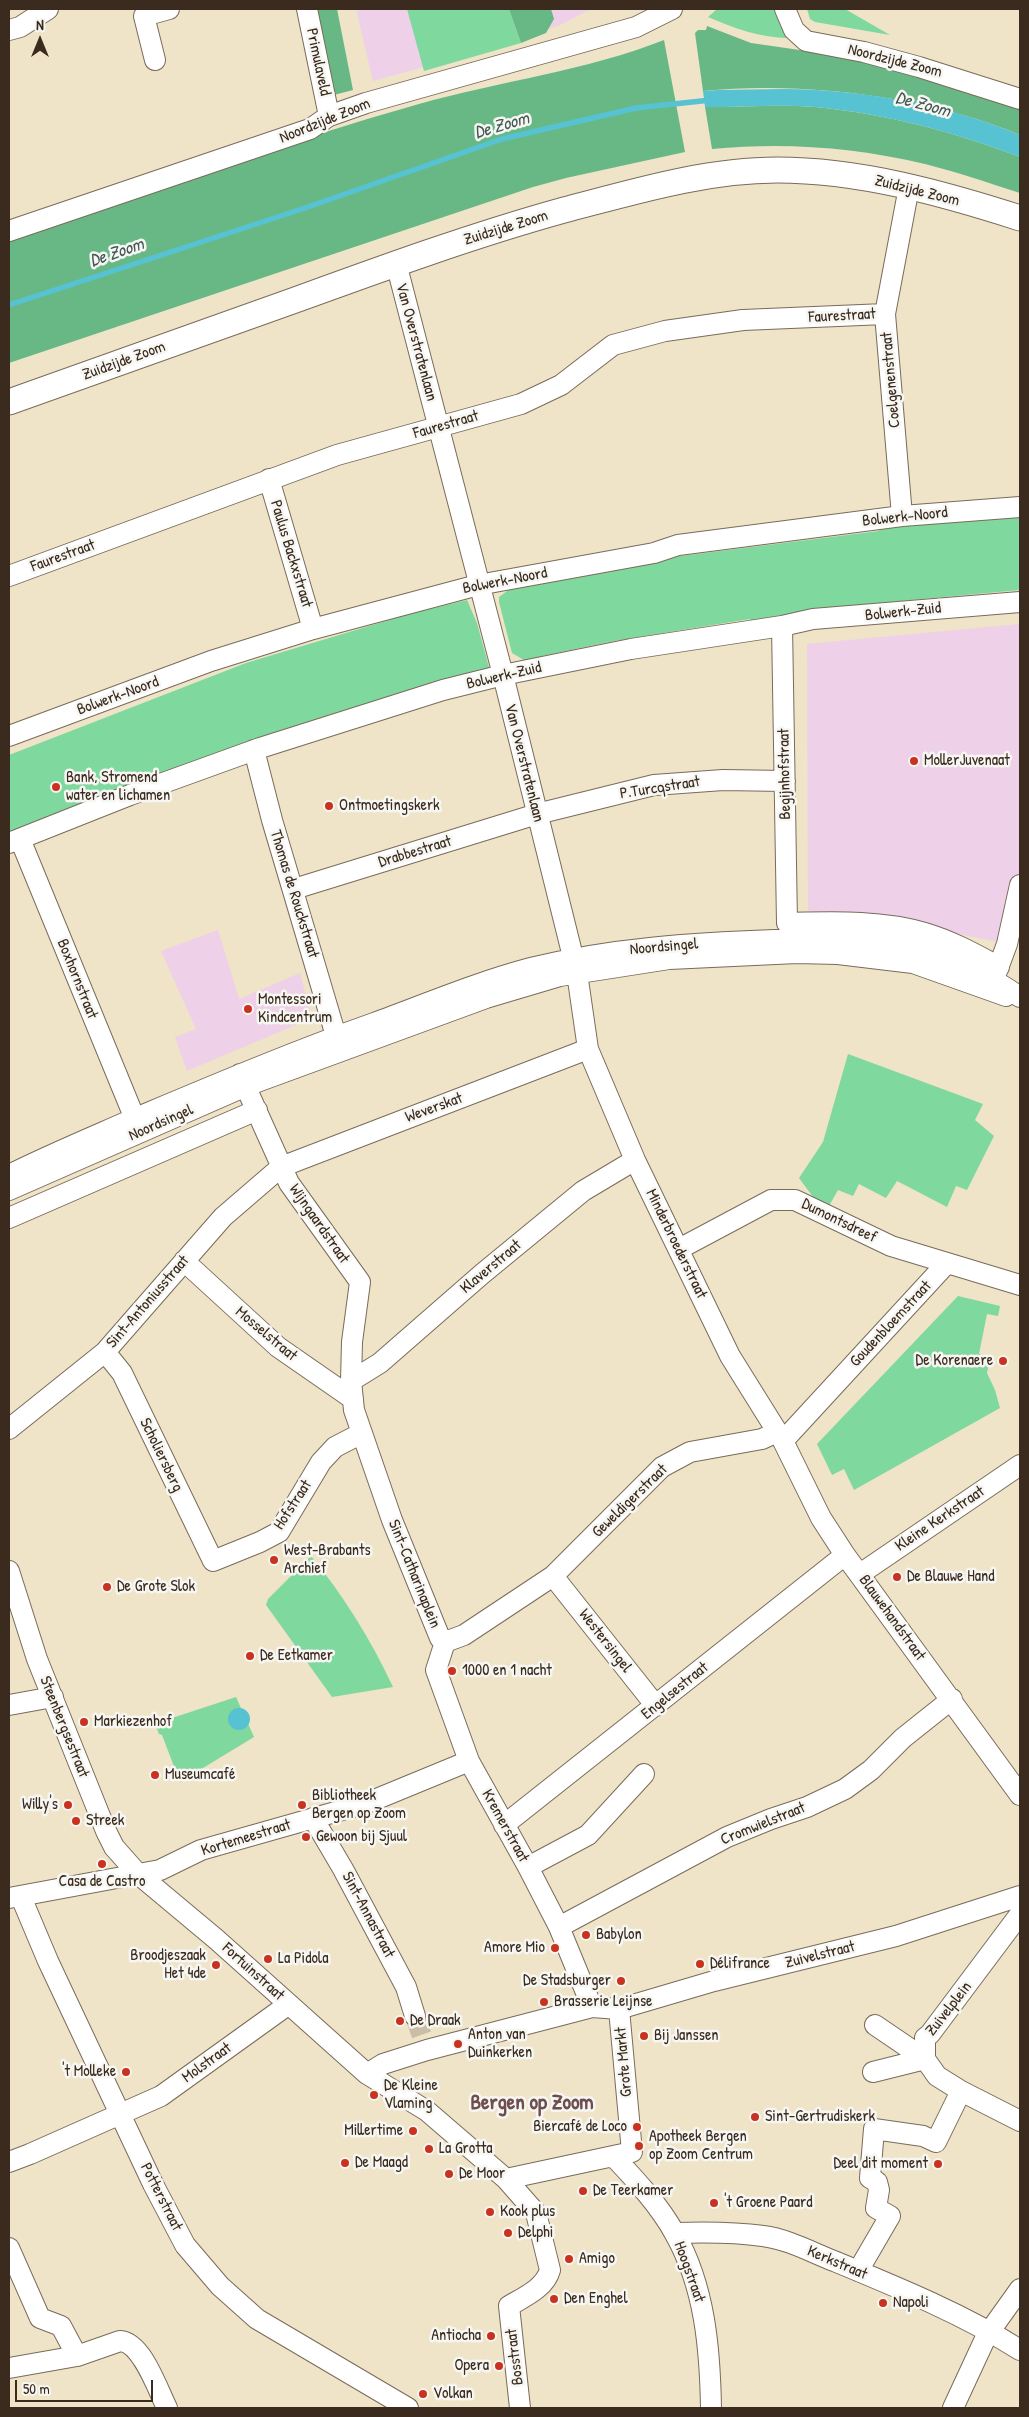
<!DOCTYPE html>
<html>
<head>
<meta charset="utf-8">
<style>
  body { margin:0 }
  #map { position:relative; width:1029px; height:2417px; overflow:hidden; background:#efe3c8; font-family:"Patrick Hand",sans-serif }
  canvas { display:block }
  .frame { position:absolute; inset:0; border:10px solid #3b2a1e; pointer-events:none }
  .north { position:absolute; left:15px; top:15px; width:50px; height:50px; -webkit-text-stroke:4px #f6f6f2; paint-order:stroke; rotate:0deg; font-size:14px; font-weight:700; line-height:20px; text-align:center; color:#3b2a1e }
  .north::after { content:''; display:block; margin:auto; width:18px; height:22px; background:#3b2a1e; clip-path:polygon(50% 0,100% 100%,50% 72%,0 100%) }
  .scale { position:absolute; left:15px; top:2380px; width:138px; height:22px; box-sizing:border-box; border:2px solid #3b2a1e; border-top:0; padding-left:6px; font-size:15px; line-height:18px; white-space:nowrap; color:#3b2a1e; -webkit-text-stroke:4px #f6f6f2; paint-order:stroke }
</style>
</head>
<body>
<div id="map">
<canvas width="1029" height="2417"></canvas>
<div class="frame"></div>
<div class="north">N</div>
<div class="scale">50 m</div>
</div>
<script>
const context = document.querySelector('canvas').getContext('2d');
context.lineJoin = 'round';
function fill(path, color) {
  context.fillStyle = color;
  context.fill(path, 'evenodd');
}
function strokePath(path, color, width, dash) {
  context.strokeStyle = color;
  context.lineWidth = width;
  context.lineCap = dash ? 'butt' : 'round';
  context.setLineDash(dash || []);
  context.stroke(path);
}
function drawText(font, color, halo, rows, align = 'center') {
  context.font = font + ' "Patrick Hand",sans-serif';
  context.lineWidth = 5;
  context.setLineDash([]);
  context.textBaseline = 'middle';
  context.strokeStyle = halo;
  context.fillStyle = color;
  for (const [text, x, y, turn = 0] of rows) {
    context.save();
    context.translate(x, y);
    context.rotate((+turn || 0) * Math.PI / 180);
    context.textAlign = isNaN(turn) ? turn : align;
    if (halo) context.strokeText(text, 0, 0);
    context.fillText(text, 0, 0);
    context.restore();
  }
}
fill(new Path2D(`
  M 356,9 L 591,9 L 560,25 L 499,46 L 373,81 Z
  M 1020,624 L 1020,879 L 1007,944 L 901,922 L 808,911 L 807,644 Z
  M 218,930 L 239,999 L 300,973 L 312,1018 L 187,1071 L 175,1037 L 196,1029 L 161,951 Z`), '#eed0e8');
fill(new Path2D(`
  M 407,9 L 509,9 L 521,43 L 424,71 Z
  M 717,9 L 775,9 L 787,36 L 786,38 C 757,37 734,28 708,17 Z
  M 807,9 L 845,9 L 890,35 L 815,22 L 810,19 Z
  M 1020,517 L 1020,590 L 857,605 L 856,611 L 752,623 L 750,619 L 614,641 L 542,656 L 542,661 L 525,665 L 524,660 L 512,653 L 499,602 L 499,597 L 507,591 L 506,585 L 678,552 L 680,556 L 879,531 L 878,525 L 931,519 L 932,524 Z
  M 467,600 L 477,623 L 490,671 L 9,833 L 9,755 L 246,663 L 409,614 Z
  M 848,1054 L 983,1104 L 975,1120 L 994,1136 L 967,1190 L 956,1186 L 947,1207 L 897,1181 L 886,1198 L 859,1184 L 853,1196 L 838,1190 L 829,1206 L 816,1201 L 799,1178 L 823,1142 Z
  M 958,1296 L 1000,1306 L 998,1316 L 987,1314 L 979,1354 L 990,1357 L 987,1373 L 995,1390 L 1000,1408 L 854,1490 L 844,1469 L 832,1475 L 817,1444 Z
  M 311,1556 C 344,1596 371,1640 393,1687 L 332,1697 L 266,1605 L 268,1599 Z
  M 236,1697 L 254,1737 L 180,1782 L 162,1735 L 159,1734 L 156,1726 L 161,1724 L 160,1722 Z`), '#7fd89e');
fill(new Path2D(`
  M 314,9 L 337,9 L 353,90 L 330,96 Z
  M 509,9 L 551,9 L 554,19 L 546,33 L 521,43 Z
  M 707,26 L 751,43 L 862,59 L 1020,107 L 1020,135 C 927,96 803,81 703,91 L 695,33 L 698,30 L 706,30 Z
  M 664,40 L 685,152 L 566,178 L 533,187 L 9,363 L 9,238 C 145,192 281,143 419,104 C 500,81 586,71 664,40 Z
  M 705,107 C 742,107 780,104 816,107 C 886,114 955,132 1020,157 L 1020,193 C 989,183 957,172 925,164 C 854,147 784,142 712,149 Z`), '#67b885');
fill(new Path2D(`
  M 718,90 C 750,90 784,88 817,90 C 884,94 958,109 1020,135 L 1020,157 C 955,132 886,114 816,107 C 780,104 742,107 705,107 L 703,91 Z
  M228 1719a11 11 0 1 1 22 0a11 11 0 1 1-22 0Z`), '#57c2d2');
strokePath(new Path2D(`
  M 9,305 L 305,208 L 502,139 L 636,108 L 711,100`), '#57c2d2', 5.5);
strokePath(new Path2D(`
  M 415,2016 L 423,2039`), '#cbbea6', 20, [20, 10]);
const minor = new Path2D(`
  M 307,9 L 329,116
  M 785,9 L 794,30 L 806,41 L 864,52 L 919,67 L 1020,99
  M 9,30 L 20,27 L 48,9
  M 155,60 L 144,16 L 169,9
  M 9,231 L 310,129 L 329,116 L 366,103 L 636,27 L 672,9
  M 396,263 L 503,675 L 577,973 L 588,1049 L 635,1160 L 730,1356 L 783,1441 L 821,1518 L 845,1555 L 1020,1795
  M 269,479 L 313,629
  M 902,516 L 885,314 L 909,187
  M 9,576 L 337,455 L 521,404 L 561,385 L 613,345 L 665,331 L 743,320 L 885,314
  M 782,626 L 787,923 C 833,922 881,920 925,933 C 952,941 975,954 999,967
  M 9,736 L 211,661 L 313,629 L 478,585 L 654,553 L 678,545 L 902,516 L 1020,507
  M 254,750 L 272,820 L 336,1036
  M 20,839 L 135,1119
  M 9,843 L 130,795 L 260,748 L 443,690 L 503,675 L 631,649 L 782,626 L 813,619 L 1020,602
  M 294,889 L 537,814 L 654,785 L 723,780 L 785,781
  M 994,979 L 1007,944 L 1020,885
  M 240,1074 L 289,1183 L 360,1282 L 352,1342 L 351,1381 L 354,1410 L 392,1520 L 440,1638 L 445,1642
  M 9,1175 C 49,1155 90,1138 131,1120 C 212,1086 292,1052 374,1023 C 426,1004 478,982 531,968 C 611,948 693,943 775,940 C 821,939 870,936 914,948 C 953,958 987,974 1020,997
  M 9,1190 L 246,1086 L 486,998 L 560,976 L 669,959 L 797,953 L 838,954 L 913,963 L 1006,996
  M 9,1218 L 257,1110
  M 679,1249 L 771,1200 L 795,1200 L 891,1246 L 1020,1285
  M 184,1261 L 278,1347 L 353,1399
  M 105,1352 L 122,1373 L 213,1561 L 260,1542 L 279,1532 L 321,1462 L 335,1447 L 362,1433
  M 351,1381 L 380,1363 L 482,1274 L 583,1191 L 635,1160
  M 9,1429 L 105,1352 L 223,1217 L 281,1167 L 588,1049
  M 783,1441 L 947,1263
  M 9,1571 L 37,1659 L 106,1831 L 114,1847 L 137,1873 L 216,1939 L 367,2074 L 427,2111 L 506,2179 L 536,2213 L 550,2270 C 545,2288 524,2297 509,2306 L 520,2408
  M 860,1574 L 1020,1465
  M 553,1576 L 656,1706
  M 445,1642 L 464,1635 L 553,1576 L 662,1467 L 690,1452 L 762,1439 L 777,1432
  M 445,1642 L 436,1670 L 469,1761 L 528,1867 L 559,1927 L 592,2007
  M 9,1705 L 53,1697
  M 313,1818 L 343,1869 L 406,1987 L 415,2016
  M 504,1825 L 845,1555
  M 528,1867 L 588,1835 L 644,1774
  M 21,1897 L 48,1961 L 153,2184 L 185,2245 L 220,2286 L 257,2319 L 408,2408
  M 9,1898 L 160,1870 L 201,1850 L 367,1803 L 469,1761
  M 559,1927 L 727,1837 L 771,1819 L 807,1807 L 845,1789 L 871,1770 L 903,1738 L 952,1699
  M 875,2025 L 925,2059 L 937,2076 L 961,2091 L 1020,2121
  M 925,2059 L 925,2038 L 930,2034 L 1020,1914
  M 873,2072 L 925,2059
  M 367,2074 L 383,2064 L 427,2050 L 592,2007 L 619,2009 L 714,1981 L 896,1936 L 1020,1896
  M 613,2156 C 635,2179 660,2206 675,2234 C 705,2287 710,2349 711,2408
  M 9,2162 L 30,2154 L 161,2096 L 289,2004
  M 506,2179 L 632,2152 L 619,2009
  M 675,2233 C 704,2232 734,2232 763,2236 C 787,2239 811,2252 834,2261 C 897,2287 963,2314 1020,2350
  M 9,2248 L 40,2318 L 61,2326 L 77,2356
  M 858,2271 L 890,2216 L 876,2208 L 879,2190 L 877,2182 L 870,2178 L 874,2129 L 923,2136 L 936,2142 L 961,2091
  M 990,2331 L 1020,2289
  M 9,2368 L 77,2356 L 120,2341 C 142,2342 158,2390 167,2408
  M 953,2408 L 985,2339`);
const major = new Path2D(`
  M 9,402 C 105,368 202,333 298,299 C 386,267 474,235 564,210 C 633,192 705,170 777,170 C 859,170 942,193 1020,218`);
strokePath(minor, '#7a6b5a', 22);
strokePath(major, '#7a6b5a', 27);
strokePath(minor, '#fff', 20);
strokePath(major, '#fff', 25);
for (const [x, y, r, color] of [
  [914,761,5,"#c8321e"],
  [56,787,5,"#c8321e"],
  [329,806,5,"#c8321e"],
  [248,1009,5,"#c8321e"],
  [1003,1361,5,"#c8321e"],
  [274,1560,5,"#c8321e"],
  [897,1577,5,"#c8321e"],
  [107,1587,5,"#c8321e"],
  [250,1656,5,"#c8321e"],
  [452,1671,5,"#c8321e"],
  [84,1722,5,"#c8321e"],
  [155,1775,5,"#c8321e"],
  [68,1805,5,"#c8321e"],
  [302,1805,5,"#c8321e"],
  [76,1821,5,"#c8321e"],
  [306,1837,5,"#c8321e"],
  [102,1864,5,"#c8321e"],
  [586,1935,5,"#c8321e"],
  [555,1948,5,"#c8321e"],
  [268,1959,5,"#c8321e"],
  [700,1964,5,"#c8321e"],
  [216,1965,5,"#c8321e"],
  [621,1981,5,"#c8321e"],
  [544,2002,5,"#c8321e"],
  [400,2021,5,"#c8321e"],
  [644,2036,5,"#c8321e"],
  [458,2044,5,"#c8321e"],
  [126,2072,5,"#c8321e"],
  [374,2095,5,"#c8321e"],
  [755,2117,5,"#c8321e"],
  [637,2127,5,"#c8321e"],
  [413,2131,5,"#c8321e"],
  [639,2146,5,"#c8321e"],
  [429,2149,5,"#c8321e"],
  [345,2163,5,"#c8321e"],
  [938,2164,5,"#c8321e"],
  [449,2174,5,"#c8321e"],
  [583,2191,5,"#c8321e"],
  [714,2203,5,"#c8321e"],
  [490,2212,5,"#c8321e"],
  [508,2233,5,"#c8321e"],
  [569,2259,5,"#c8321e"],
  [554,2299,5,"#c8321e"],
  [883,2303,5,"#c8321e"],
  [491,2336,5,"#c8321e"],
  [499,2366,5,"#c8321e"],
  [423,2394,5,"#c8321e"]
]) {
  const dot = new Path2D();
  dot.arc(x, y, r, 0, 2 * Math.PI);
  context.fillStyle = color;
  context.fill(dot);
  strokePath(dot, '#f6f6f2', 2);
}
drawText('16px', '#3b2a1e', '#f6f6f2', [
  ["Noordzijde Zoom",895,61,14],
  ["Primulaveld",318,62,78],
  ["Noordzijde Zoom",325,121,-22],
  ["Zuidzijde Zoom",917,191,14],
  ["Zuidzijde Zoom",506,228,-17],
  ["Faurestraat",842,316,-3],
  ["Van Overstratenlaan",416,342,75],
  ["Zuidzijde Zoom",124,361,-20],
  ["Coelgenenstraat",891,380,-95],
  ["Faurestraat",446,425,-16],
  ["Bolwerk-Noord",905,517,-6],
  ["Paulus Backxstraat",291,554,73],
  ["Faurestraat",63,556,-20],
  ["Bolwerk-Noord",505,581,-11],
  ["Bolwerk-Zuid",903,612,-6],
  ["Bolwerk-Zuid",504,676,-13],
  ["Bolwerk-Noord",118,696,-20],
  ["Van Overstratenlaan",524,763,76],
  ["Begijnhofstraat",785,774,-91],
  ["P.Turcqstraat",660,788,-9],
  ["Drabbestraat",415,852,-17],
  ["Thomas de Rouckstraat",294,894,73],
  ["Noordsingel",664,947,-5],
  ["Boxhornstraat",77,979,68],
  ["Weverskat",434,1108,-20],
  ["Noordsingel",161,1123,-24],
  ["Dumontsdreef",839,1221,26],
  ["Wijngaardstraat",319,1224,55],
  ["Minderbroederstraat",676,1244,64],
  ["Klaverstraat",491,1267,-40],
  ["Sint-Antoniusstraat",148,1302,-49],
  ["Goudenbloemstraat",891,1324,-47],
  ["Mosselstraat",266,1334,40],
  ["Scholiersberg",161,1455,64],
  ["Geweldigerstraat",630,1501,-44],
  ["Hofstraat",293,1505,-57],
  ["Kleine Kerkstraat",940,1519,-34],
  ["Sint-Catharinaplein",414,1574,68],
  ["Blauwehandstraat",892,1618,54],
  ["Westersingel",605,1641,52],
  ["Engelsestraat",675,1691,-39],
  ["Steenbergsestraat",64,1727,68],
  ["Cromwielstraat",763,1824,-22],
  ["Kremerstraat",505,1826,61],
  ["Kortemeestraat",246,1838,-17],
  ["Sint-Annastraat",368,1915,62],
  ["Zuivelstraat",820,1955,-14],
  ["Fortuinstraat",253,1972,42],
  ["Zuivelplein",949,2009,-52],
  ["Grote Markt",624,2062,-95],
  ["Molstraat",207,2063,-36],
  ["Potterstraat",161,2197,63],
  ["Kerkstraat",837,2263,23],
  ["Hoogstraat",689,2272,70],
  ["Bosstraat",515,2357,-97]
]);
drawText('16px', '#3b2a1e', '#f6f6f2', [
  ["MollerJuvenaat",924,761],
  ["Bank, Stromend",66,778],
  ["water en lichamen",66,796],
  ["Ontmoetingskerk",339,806],
  ["Montessori",258,1000],
  ["Kindcentrum",258,1018],
  ["De Korenaere",993,1361,"right"],
  ["West-Brabants",284,1551],
  ["Archief",284,1569],
  ["De Blauwe Hand",907,1577],
  ["De Grote Slok",117,1587],
  ["De Eetkamer",260,1656],
  ["1000 en 1 nacht",462,1671],
  ["Markiezenhof",94,1722],
  ["Museumcafé",165,1775],
  ["Bibliotheek",312,1796],
  ["Bergen op Zoom",312,1814],
  ["Willy's",58,1805,"right"],
  ["Streek",86,1821],
  ["Gewoon bij Sjuul",316,1837],
  ["Casa de Castro",102,1882,"center"],
  ["Babylon",596,1935],
  ["Amore Mio",545,1948,"right"],
  ["Broodjeszaak",206,1956,"right"],
  ["Het 4de",206,1974,"right"],
  ["La Pidola",278,1959],
  ["Délifrance",710,1964],
  ["De Stadsburger",611,1981,"right"],
  ["Brasserie Leijnse",554,2002],
  ["De Draak",410,2021],
  ["Anton van",468,2035],
  ["Duinkerken",468,2053],
  ["Bij Janssen",654,2036],
  ["'t Molleke",116,2072,"right"],
  ["De Kleine",384,2086],
  ["Vlaming",384,2104],
  ["Sint-Gertrudiskerk",765,2117],
  ["Biercafé de Loco",627,2127,"right"],
  ["Millertime",403,2131,"right"],
  ["Apotheek Bergen",649,2137],
  ["op Zoom Centrum",649,2155],
  ["La Grotta",439,2149],
  ["De Maagd",355,2163],
  ["Deel dit moment",928,2164,"right"],
  ["De Moor",459,2174],
  ["De Teerkamer",593,2191],
  ["'t Groene Paard",724,2203],
  ["Kook plus",500,2212],
  ["Delphi",518,2233],
  ["Amigo",579,2259],
  ["Den Enghel",564,2299],
  ["Napoli",893,2303],
  ["Antiocha",481,2336,"right"],
  ["Opera",489,2366,"right"],
  ["Volkan",433,2394]
], 'left');
drawText('italic 18px', '#435854', '#f6f6f2', [
  ["De Zoom",923,105,15],
  ["De Zoom",502,126,-16],
  ["De Zoom",117,253,-19]
]);
drawText('bold 21px', '#6e4e4f', '#f6f6f2', [
  ["Bergen op Zoom",532,2103]
]);
</script>
</body>
</html>
